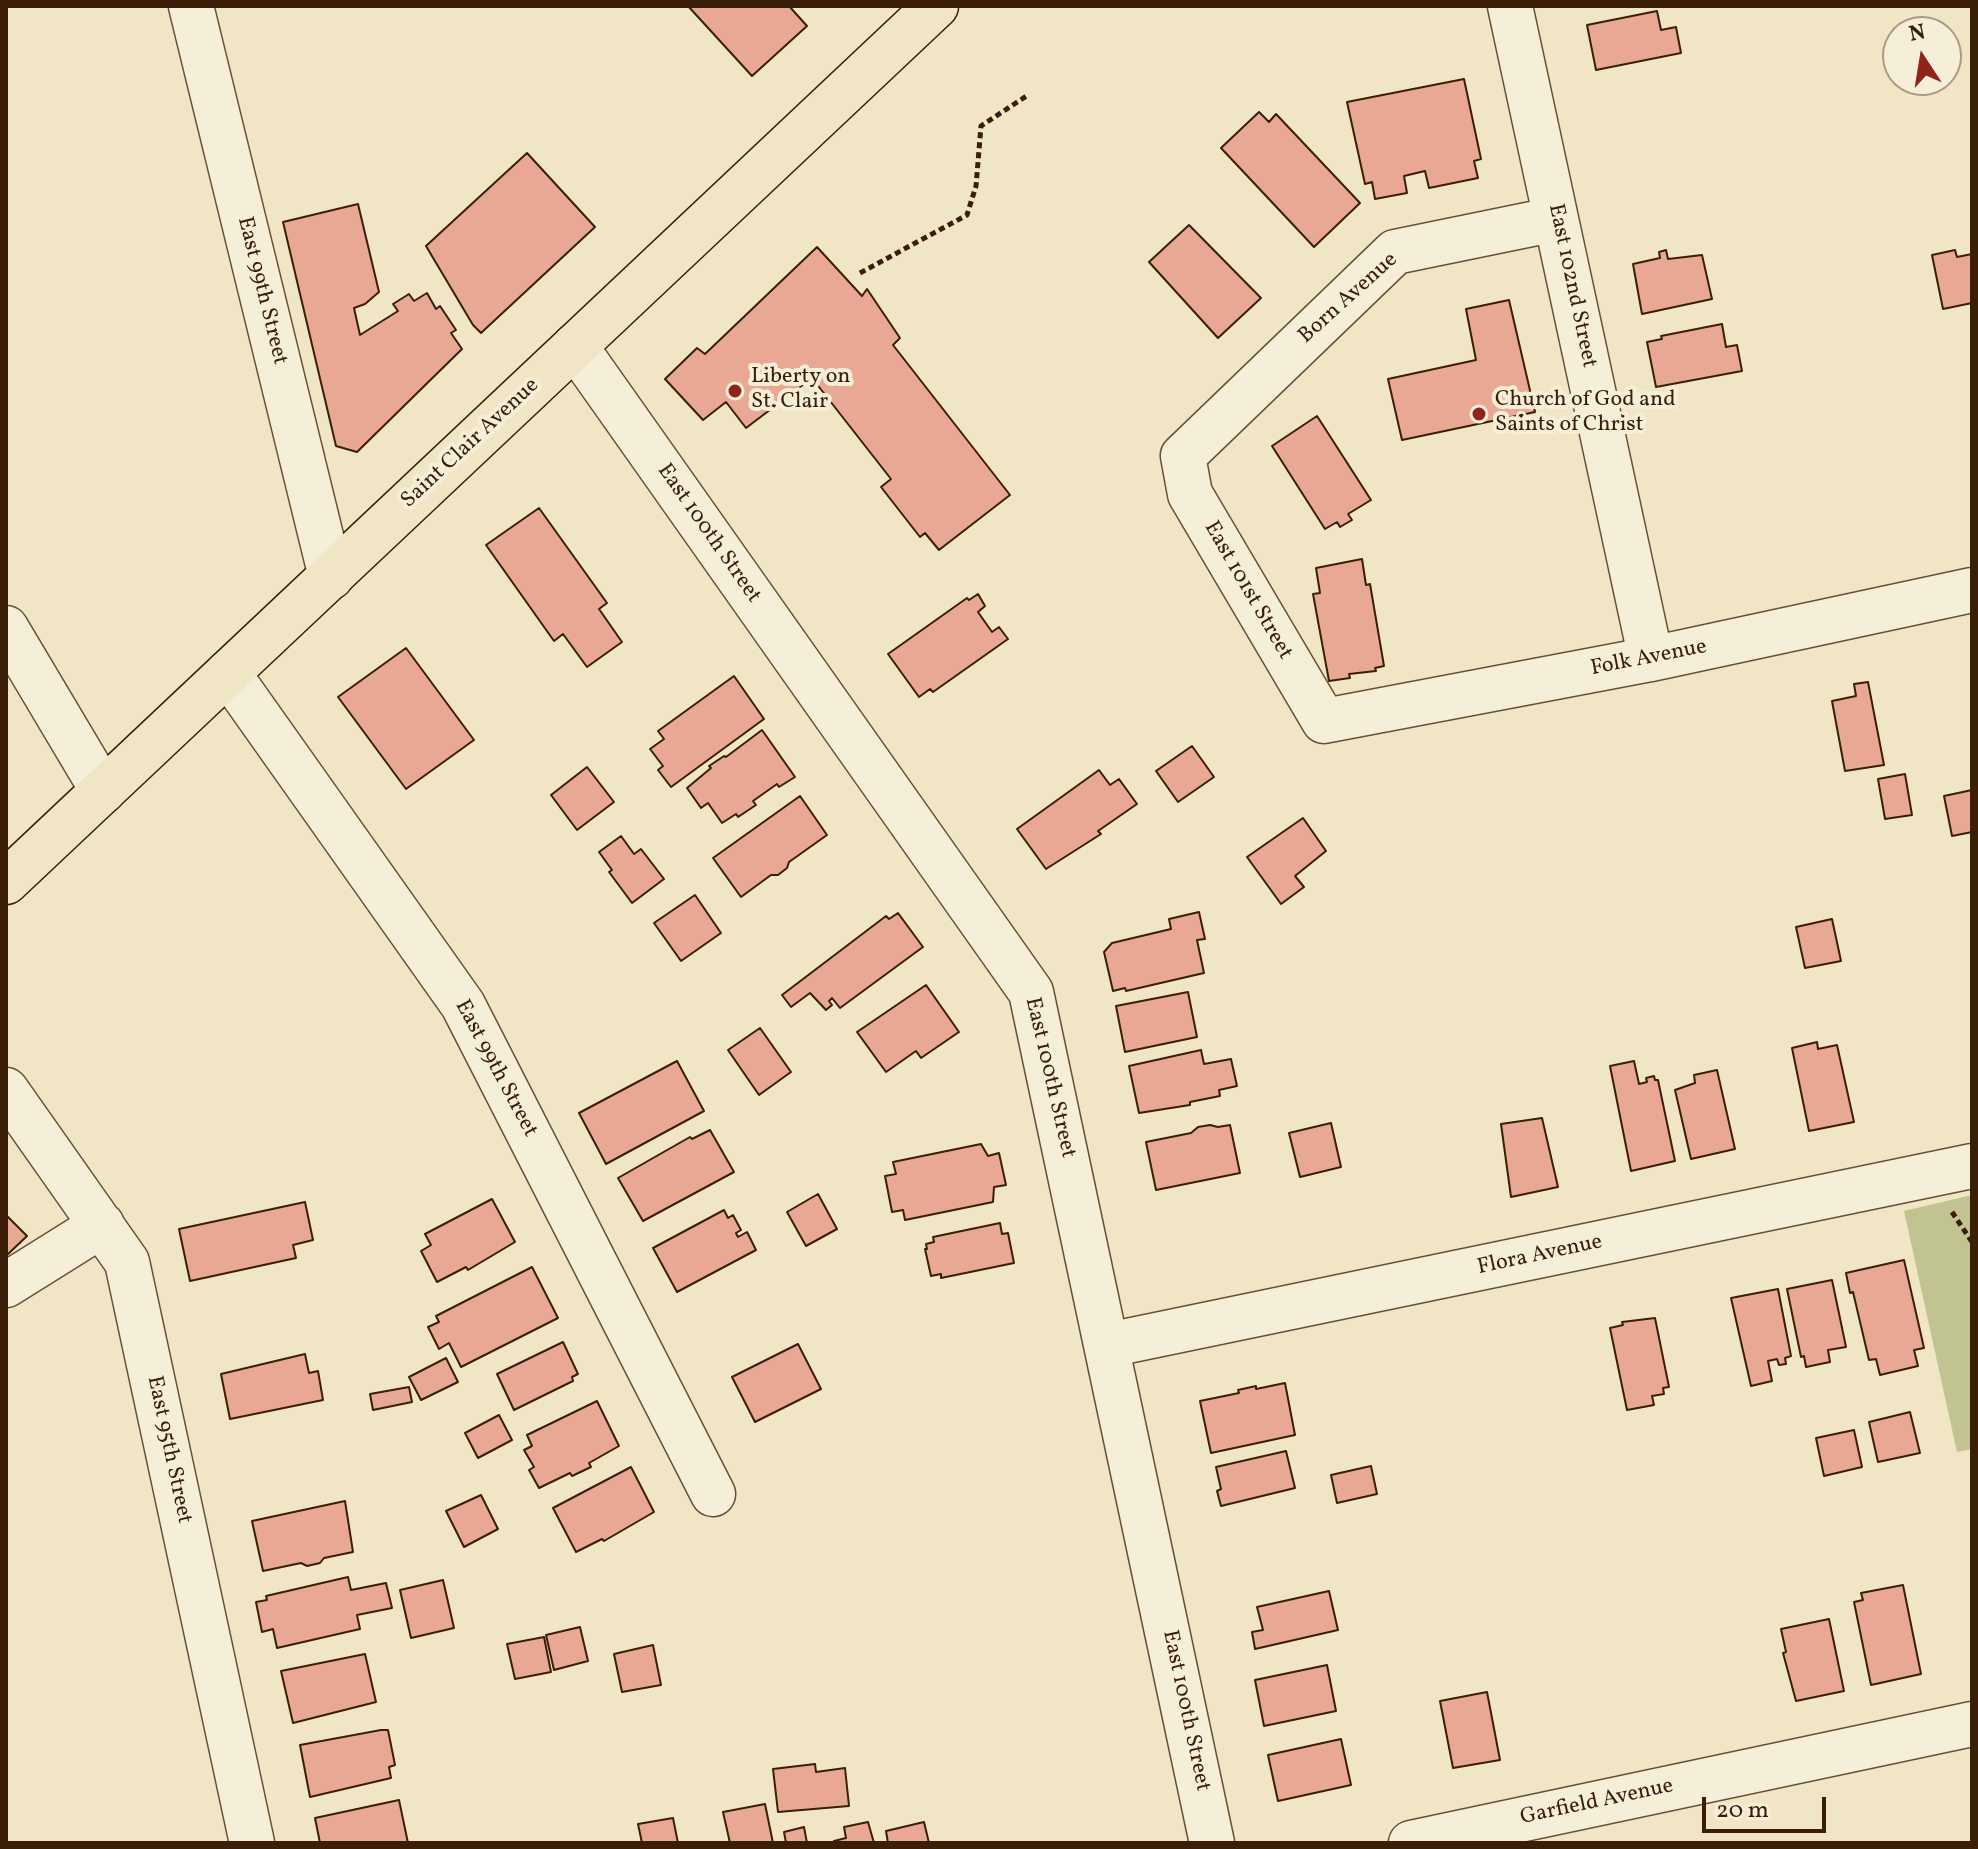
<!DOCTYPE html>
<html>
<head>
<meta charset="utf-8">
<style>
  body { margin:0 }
  #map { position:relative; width:1978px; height:1849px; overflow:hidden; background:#f0e6c5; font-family:Vollkorn,serif }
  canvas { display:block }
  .frame { position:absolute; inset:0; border:8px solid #3b1e07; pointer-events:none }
  .north { position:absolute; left:1882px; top:16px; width:80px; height:80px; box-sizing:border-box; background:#f5efd9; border:2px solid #ab9b85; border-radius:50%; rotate:348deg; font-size:22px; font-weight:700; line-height:32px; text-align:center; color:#3b1e07 }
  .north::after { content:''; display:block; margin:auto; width:28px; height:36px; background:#8f2418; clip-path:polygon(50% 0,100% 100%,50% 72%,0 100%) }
  .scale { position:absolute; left:1702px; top:1797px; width:124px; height:36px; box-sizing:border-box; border:4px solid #3b1e07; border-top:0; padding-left:10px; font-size:24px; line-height:28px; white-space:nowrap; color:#3b1e07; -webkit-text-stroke:6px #f5efd9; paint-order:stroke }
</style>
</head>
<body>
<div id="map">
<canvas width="1978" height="1849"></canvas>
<div class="frame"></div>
<div class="north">N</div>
<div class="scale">20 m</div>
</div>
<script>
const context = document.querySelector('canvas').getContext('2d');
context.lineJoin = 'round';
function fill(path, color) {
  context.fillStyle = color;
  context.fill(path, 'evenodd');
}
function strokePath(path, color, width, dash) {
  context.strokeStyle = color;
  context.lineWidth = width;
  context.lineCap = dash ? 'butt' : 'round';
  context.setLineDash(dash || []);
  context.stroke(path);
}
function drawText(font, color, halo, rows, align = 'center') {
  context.font = font + ' Vollkorn,serif';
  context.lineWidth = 8;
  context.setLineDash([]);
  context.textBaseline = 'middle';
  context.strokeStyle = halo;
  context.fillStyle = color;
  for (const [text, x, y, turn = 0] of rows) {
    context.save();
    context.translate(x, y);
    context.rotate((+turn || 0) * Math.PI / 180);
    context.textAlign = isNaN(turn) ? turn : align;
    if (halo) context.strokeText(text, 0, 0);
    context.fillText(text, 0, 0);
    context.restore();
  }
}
fill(new Path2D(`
  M 1972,1195 L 1972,1449 L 1957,1452 L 1904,1211 Z`), '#c1c390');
const building = new Path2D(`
  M 688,6 L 789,6 L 807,26 L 752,76 Z
  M 1657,11 L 1661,30 L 1676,27 L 1681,53 L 1596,70 L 1587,25 Z
  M 1464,79 L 1481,159 L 1474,161 L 1478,178 L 1429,188 L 1425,171 L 1404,176 L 1407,193 L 1375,199 L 1372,182 L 1365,184 L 1347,102 Z
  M 1259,112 L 1269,122 L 1276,114 L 1360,203 L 1314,247 L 1221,148 Z
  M 527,153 L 595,227 L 481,333 L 473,325 L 426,246 Z
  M 358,204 L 379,292 L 365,304 L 354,308 L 360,335 L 398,311 L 393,304 L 409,294 L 414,301 L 427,293 L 436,309 L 440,306 L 456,330 L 451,333 L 462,349 L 357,452 L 336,446 L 283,222 Z
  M 1189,225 L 1261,298 L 1218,338 L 1149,262 Z
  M 817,247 L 862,296 L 867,289 L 900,338 L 893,345 L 1010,495 L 939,550 L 925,533 L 920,537 L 881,487 L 891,479 L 812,378 L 746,428 L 726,402 L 703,420 L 665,379 L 697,348 L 705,354 Z
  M 1666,250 L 1668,259 L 1702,255 L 1712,299 L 1642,314 L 1633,264 L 1660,258 L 1659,252 Z
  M 1955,250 L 1957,257 L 1972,254 L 1972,303 L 1943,309 L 1932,255 Z
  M 1509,300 L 1535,412 L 1402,440 L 1388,379 L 1476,360 L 1466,309 Z
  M 1722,324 L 1726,347 L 1737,345 L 1742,371 L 1656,387 L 1647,342 L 1662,339 L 1661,336 Z
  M 1317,416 L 1371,500 L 1348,514 L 1352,520 L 1340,527 L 1337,522 L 1325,529 L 1272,446 Z
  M 539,508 L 607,603 L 599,609 L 622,642 L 587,667 L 563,634 L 554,641 L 486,545 Z
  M 1362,559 L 1366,585 L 1370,584 L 1384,666 L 1375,668 L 1376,671 L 1349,674 L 1350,678 L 1329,681 L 1313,594 L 1320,593 L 1316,568 Z
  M 978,594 L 985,606 L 978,612 L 992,632 L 999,627 L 1008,639 L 933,692 L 930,689 L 919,697 L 888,654 L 967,598 L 969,600 Z
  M 406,648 L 474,740 L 406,789 L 338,697 Z
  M 734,676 L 764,719 L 671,787 L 658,770 L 663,766 L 650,749 L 664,739 L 658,731 Z
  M 1868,682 L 1884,765 L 1845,771 L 1832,701 L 1856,696 L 1854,684 Z
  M 762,730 L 795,777 L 779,787 L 777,784 L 753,801 L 756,805 L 738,817 L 736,814 L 722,823 L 708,803 L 701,808 L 687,788 L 711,768 L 709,766 L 724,756 L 726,757 Z
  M 1192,746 L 1214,777 L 1178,802 L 1156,771 Z
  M 587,767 L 614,802 L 577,830 L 551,795 Z
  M 1099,770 L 1110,785 L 1119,779 L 1137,804 L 1098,831 L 1101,834 L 1046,869 L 1017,829 Z
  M 1905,774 L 1912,815 L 1885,819 L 1878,779 Z
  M 1972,790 L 1972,832 L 1952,836 L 1944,796 Z
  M 800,796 L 827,835 L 789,862 L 787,868 L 778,875 L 771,875 L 741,897 L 713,858 Z
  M 1303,818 L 1326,851 L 1295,876 L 1304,887 L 1281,904 L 1247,857 Z
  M 621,836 L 634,854 L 641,849 L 664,879 L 632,903 L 609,872 L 612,870 L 599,852 Z
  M 695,895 L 721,933 L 681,961 L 654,923 Z
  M 1199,912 L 1205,939 L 1197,940 L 1204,973 L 1126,991 L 1125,988 L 1113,991 L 1104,952 L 1112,943 L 1171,929 L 1169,919 Z
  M 898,913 L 923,947 L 840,1008 L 832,998 L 829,1001 L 832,1005 L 826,1010 L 810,993 L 791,1007 L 782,995 L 886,916 L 889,919 Z
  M 1832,919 L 1841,961 L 1805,968 L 1796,927 Z
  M 926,985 L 959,1032 L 921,1058 L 916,1051 L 886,1072 L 857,1032 Z
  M 1188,992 L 1197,1037 L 1125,1052 L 1116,1006 Z
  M 760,1028 L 791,1072 L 759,1095 L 728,1050 Z
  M 1817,1042 L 1818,1049 L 1837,1045 L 1854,1122 L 1809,1131 L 1792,1048 Z
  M 1201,1050 L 1204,1064 L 1231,1059 L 1237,1086 L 1219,1090 L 1220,1096 L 1190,1102 L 1190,1105 L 1139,1113 L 1129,1066 Z
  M 677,1061 L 704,1111 L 606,1164 L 579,1113 Z
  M 1634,1061 L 1639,1084 L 1647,1082 L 1646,1078 L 1654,1076 L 1655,1080 L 1658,1080 L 1675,1161 L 1631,1171 L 1610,1066 Z
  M 1717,1070 L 1735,1149 L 1691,1159 L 1675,1090 L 1695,1083 L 1694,1075 Z
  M 1542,1118 L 1558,1187 L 1511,1197 L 1501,1124 Z
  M 1331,1123 L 1341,1167 L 1300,1177 L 1289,1133 Z
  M 1210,1125 L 1218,1127 L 1230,1125 L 1240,1173 L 1156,1190 L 1146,1142 L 1191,1133 L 1198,1127 Z
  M 710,1130 L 734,1172 L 643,1221 L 618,1178 L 690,1137 L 692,1139 Z
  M 981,1144 L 988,1156 L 999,1153 L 1006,1185 L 994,1187 L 993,1202 L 905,1220 L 903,1210 L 892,1212 L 885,1176 L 896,1174 L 893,1162 Z
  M 818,1194 L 837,1229 L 806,1246 L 787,1212 Z
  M 492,1199 L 515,1242 L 468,1270 L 466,1267 L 437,1282 L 421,1251 L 431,1245 L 425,1234 Z
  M 305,1202 L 313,1240 L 293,1245 L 296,1258 L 190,1281 L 179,1229 Z
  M 724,1210 L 728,1218 L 733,1215 L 741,1230 L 736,1233 L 738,1237 L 747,1232 L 756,1250 L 677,1292 L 653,1248 Z
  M 6,1215 L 27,1236 L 6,1256 Z
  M 1000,1223 L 1002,1234 L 1008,1233 L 1014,1263 L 941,1278 L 941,1274 L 931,1276 L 925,1249 L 927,1249 L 926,1244 L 934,1242 L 933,1237 Z
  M 1904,1260 L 1924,1348 L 1914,1350 L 1918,1366 L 1880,1375 L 1876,1359 L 1869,1360 L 1853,1292 L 1850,1293 L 1846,1273 Z
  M 532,1267 L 558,1318 L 461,1367 L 449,1343 L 439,1349 L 428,1327 L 439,1322 L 436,1316 Z
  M 1832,1280 L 1846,1347 L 1828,1350 L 1830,1362 L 1806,1367 L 1804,1356 L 1801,1357 L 1787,1289 Z
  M 1778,1289 L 1791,1356 L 1785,1358 L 1786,1364 L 1779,1365 L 1777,1359 L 1768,1361 L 1772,1381 L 1751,1386 L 1731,1298 Z
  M 1655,1318 L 1669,1387 L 1663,1388 L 1664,1394 L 1652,1396 L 1654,1405 L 1627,1410 L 1610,1328 L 1623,1325 L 1622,1322 Z
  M 563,1342 L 578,1374 L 572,1377 L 573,1381 L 514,1410 L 497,1374 Z
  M 798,1344 L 821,1389 L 755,1422 L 732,1377 Z
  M 305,1354 L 309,1373 L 318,1371 L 323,1400 L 230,1419 L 221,1374 Z
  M 446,1358 L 458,1382 L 421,1400 L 409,1377 Z
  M 1285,1383 L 1295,1435 L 1211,1453 L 1200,1401 L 1239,1393 L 1238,1390 L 1256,1386 L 1256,1389 Z
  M 409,1387 L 412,1402 L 373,1410 L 370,1394 Z
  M 597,1401 L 619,1446 L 589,1463 L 591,1467 L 572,1476 L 570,1473 L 539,1488 L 529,1470 L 534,1467 L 524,1450 L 532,1446 L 527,1435 Z
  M 1910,1412 L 1920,1453 L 1878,1462 L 1869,1422 Z
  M 499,1415 L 512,1440 L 478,1458 L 465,1433 Z
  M 1854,1430 L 1862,1467 L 1824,1476 L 1816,1438 Z
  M 1286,1451 L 1295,1488 L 1221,1506 L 1217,1491 L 1221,1489 L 1216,1467 Z
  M 1371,1466 L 1377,1494 L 1337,1503 L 1331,1475 Z
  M 631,1467 L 654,1512 L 604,1541 L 602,1539 L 576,1552 L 553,1508 Z
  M 481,1495 L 498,1529 L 464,1547 L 446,1511 Z
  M 345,1501 L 353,1552 L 324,1558 L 320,1563 L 307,1566 L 301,1563 L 263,1571 L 252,1521 Z
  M 348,1577 L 351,1590 L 386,1583 L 392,1608 L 357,1615 L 360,1629 L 277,1648 L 273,1629 L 262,1632 L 256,1602 L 267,1600 L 266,1596 Z
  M 443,1580 L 454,1628 L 411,1638 L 400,1590 Z
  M 1903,1585 L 1921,1674 L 1871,1685 L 1854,1602 L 1863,1600 L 1861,1593 Z
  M 1329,1591 L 1338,1630 L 1255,1649 L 1252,1632 L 1263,1630 L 1257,1607 Z
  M 1829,1619 L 1844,1691 L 1796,1701 L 1783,1653 L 1786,1652 L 1781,1629 Z
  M 580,1627 L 588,1661 L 554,1670 L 546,1635 Z
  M 544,1637 L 551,1672 L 515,1679 L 507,1644 Z
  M 653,1645 L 661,1685 L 622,1692 L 614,1654 Z
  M 365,1654 L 376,1702 L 293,1723 L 281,1671 Z
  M 1327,1665 L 1336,1711 L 1264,1726 L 1255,1680 Z
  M 1487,1692 L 1500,1760 L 1453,1768 L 1440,1701 Z
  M 381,1730 L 388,1730 L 395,1765 L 389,1767 L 391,1778 L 310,1797 L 300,1745 Z
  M 1341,1739 L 1351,1785 L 1278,1801 L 1268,1755 Z
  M 815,1764 L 816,1772 L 845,1768 L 849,1806 L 778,1812 L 773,1769 Z
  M 399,1800 L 408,1843 L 320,1843 L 315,1818 Z
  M 765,1804 L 773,1843 L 730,1843 L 723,1812 Z
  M 673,1818 L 678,1843 L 642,1843 L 638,1824 Z
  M 868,1822 L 874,1843 L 834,1843 L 834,1841 L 846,1838 L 844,1827 Z
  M 924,1822 L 929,1843 L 888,1843 L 886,1831 Z
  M 804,1827 L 807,1843 L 786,1843 L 784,1832 Z`);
fill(building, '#e9a894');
strokePath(building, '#3b1e07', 2);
const minor = new Path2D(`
  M 191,6 L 331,577
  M 1510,6 L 1651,659
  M 1556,219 L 1395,252 L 1183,456 L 1190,494 L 1324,721 L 1651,659 L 1972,590
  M 575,346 L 1031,992 L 1212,1843
  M 6,628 L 103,791
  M 228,673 L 463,1005 L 713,1494
  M 6,1090 L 127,1262 L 252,1843
  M 6,1285 L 102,1225
  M 1108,1345 L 1972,1166
  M 1411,1843 L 1972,1724`);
const major = new Path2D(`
  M 6,882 L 936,6`);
strokePath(minor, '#685036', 47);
strokePath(major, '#3b1e07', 47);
strokePath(new Path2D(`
  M 860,273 L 967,215 L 976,186 L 981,126 L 1028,95
  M 1952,1212 L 1972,1242`), '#3b1e07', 5, [6, 4]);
strokePath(minor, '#f5efd9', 44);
strokePath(major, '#f0e6c5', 44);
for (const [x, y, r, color] of [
  [735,391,8,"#8f2418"],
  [1479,414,8,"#8f2418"]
]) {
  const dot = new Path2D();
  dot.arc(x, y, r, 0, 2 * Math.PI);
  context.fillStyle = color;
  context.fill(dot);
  strokePath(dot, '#f5efd9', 3);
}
drawText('22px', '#3b1e07', '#f5efd9', [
  ["East 102nd Street",1571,286,78],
  ["East 99th Street",261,291,76],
  ["Born Avenue",1349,299,-42],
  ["Saint Clair Avenue",471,444,-43],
  ["East 100th Street",708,534,55],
  ["East 101st Street",1247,591,60],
  ["Folk Avenue",1649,659,-11],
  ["East 99th Street",495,1069,62],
  ["East 100th Street",1049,1078,77],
  ["Flora Avenue",1540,1256,-12],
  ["East 95th Street",168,1450,78],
  ["East 100th Street",1185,1711,78],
  ["Garfield Avenue",1597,1803,-12]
]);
drawText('22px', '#3b1e07', '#f5efd9', [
  ["Liberty on",751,378],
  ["St. Clair",751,403],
  ["Church of God and",1495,401],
  ["Saints of Christ",1495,426]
], 'left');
</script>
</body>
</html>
